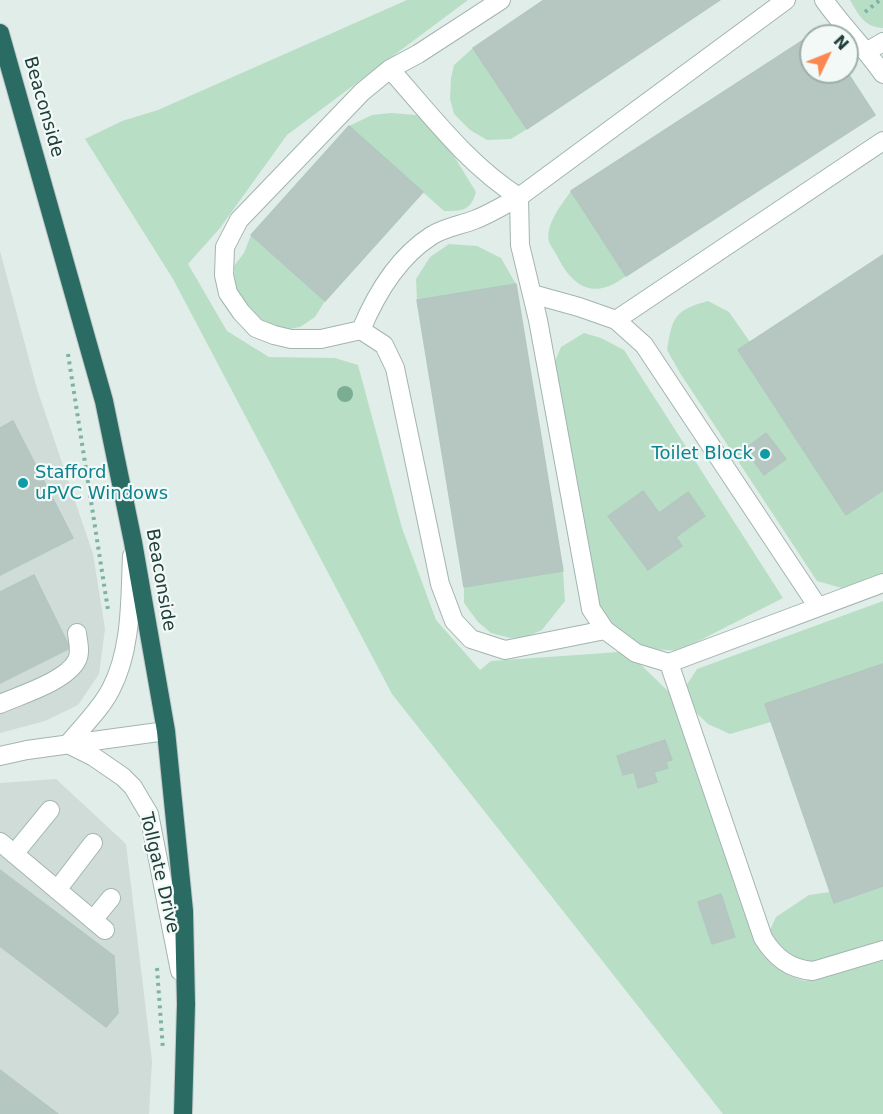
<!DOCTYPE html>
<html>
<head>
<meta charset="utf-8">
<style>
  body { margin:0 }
  #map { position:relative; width:883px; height:1114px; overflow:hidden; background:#e1ede8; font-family:"DejaVu Sans",sans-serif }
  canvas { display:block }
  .north { position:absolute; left:799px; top:24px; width:60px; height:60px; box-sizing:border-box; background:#f2f9f6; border:2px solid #9eaeaa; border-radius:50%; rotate:47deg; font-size:16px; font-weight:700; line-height:24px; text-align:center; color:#203e39 }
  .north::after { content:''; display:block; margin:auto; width:21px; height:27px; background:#fb8851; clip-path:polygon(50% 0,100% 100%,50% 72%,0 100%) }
</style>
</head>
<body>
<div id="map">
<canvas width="883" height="1114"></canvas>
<div class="north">N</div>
</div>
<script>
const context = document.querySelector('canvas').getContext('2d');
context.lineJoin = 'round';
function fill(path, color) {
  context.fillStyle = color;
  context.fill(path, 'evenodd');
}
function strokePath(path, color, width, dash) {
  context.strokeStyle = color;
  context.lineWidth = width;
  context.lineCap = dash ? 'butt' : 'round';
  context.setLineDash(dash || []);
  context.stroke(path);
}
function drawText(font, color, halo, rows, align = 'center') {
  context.font = font + ' "DejaVu Sans",sans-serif';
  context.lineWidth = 4.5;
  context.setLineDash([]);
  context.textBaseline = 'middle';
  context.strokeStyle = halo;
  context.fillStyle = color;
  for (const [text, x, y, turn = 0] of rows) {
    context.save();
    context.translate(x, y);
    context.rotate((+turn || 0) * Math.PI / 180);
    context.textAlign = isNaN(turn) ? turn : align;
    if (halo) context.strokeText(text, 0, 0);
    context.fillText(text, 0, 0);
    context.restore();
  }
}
fill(new Path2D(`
  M 0,251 L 37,389 L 93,554 L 105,629 L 99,674 L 78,705 L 45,721 L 0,733 Z
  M 56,779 L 126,844 L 152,1061 L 149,1114 L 0,1114 L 0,783 Z`), '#cfdcd7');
fill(new Path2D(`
  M 407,0 L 468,0 L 287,135 L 220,228 L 188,264 L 227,331 L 269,357 L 335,358 L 358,365 L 402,528 L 436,620 L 480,670 L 491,661 L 619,652 L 638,662 L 671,694 L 753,936 L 764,956 L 790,976 L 805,981 L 883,956 L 883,1114 L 723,1114 L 392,694 L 173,279 L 85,139 L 122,121 L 158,110 Z
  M 850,0 L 883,0 L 883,28 C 865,28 858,14 850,0 Z
  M 473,48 L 527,129 L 511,139 L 487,140 L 470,130 L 454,114 L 450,99 L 451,78 L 454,65 Z
  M 391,113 L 416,115 L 436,127 L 476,192 C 471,211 462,211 444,211 L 349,126 L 372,115 Z
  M 571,191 L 626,276 C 596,299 575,290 558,258 C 556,253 551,247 549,242 C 545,224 562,204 571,191 Z
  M 251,235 L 325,301 L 315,317 L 300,327 L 280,331 L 261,325 L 235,290 L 234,266 L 244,253 Z
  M 449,244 L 477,246 L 501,258 L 516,284 L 417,300 L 416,279 L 430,257 Z
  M 708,301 L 729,312 L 750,342 L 738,351 L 846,515 L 883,490 L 883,576 L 845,589 L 817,581 L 680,373 L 667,350 C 672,317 675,310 708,301 Z
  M 584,333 L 601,338 L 624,350 L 783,598 L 679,651 L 637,648 L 608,625 L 591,588 L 555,361 L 561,347 Z
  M 563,571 L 565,601 L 542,630 L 526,637 L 510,638 L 491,633 L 478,622 L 464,603 L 464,587 Z
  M 883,601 L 883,664 L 766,704 L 771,722 L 730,734 L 708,724 L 687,704 L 686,686 L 697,669 Z
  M 883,886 L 883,945 L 827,964 L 799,964 L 773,947 L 769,932 L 776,917 L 809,895 L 830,892 L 834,903 Z`), '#b8dfc6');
const building = new Path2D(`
  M 544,0 L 720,0 L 527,129 L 473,48 Z
  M 819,30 L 823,36 L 811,36 L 811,72 L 847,72 L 875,115 L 626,276 L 571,191 Z
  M 349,126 L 423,192 L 325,301 L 251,235 Z
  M 883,255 L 883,490 L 846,515 L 738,350 Z
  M 516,284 L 563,571 L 464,587 L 417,300 Z
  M 13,421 L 73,538 L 0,575 L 0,428 Z
  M 766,433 L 786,459 L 764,475 L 745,449 Z
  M 643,491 L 659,513 L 688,492 L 705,516 L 676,537 L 682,546 L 648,570 L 608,516 Z
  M 34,575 L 70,648 L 0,683 L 0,592 Z
  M 883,664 L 883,886 L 834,903 L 765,704 Z
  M 665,740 L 672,760 L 666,762 L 668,768 L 654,772 L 657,782 L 638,788 L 634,772 L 623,775 L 617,756 Z
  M 0,870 L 114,956 L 118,1013 L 106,1027 L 0,946 Z
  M 721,894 L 735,937 L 712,944 L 698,902 Z
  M 0,1070 L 58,1114 L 0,1114 Z`);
fill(building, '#b6c7c2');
strokePath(building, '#b3c7c0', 1.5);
const minor = new Path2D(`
  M 501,0 L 418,54 L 390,69 L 362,92 L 239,220 L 225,247 L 224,275 L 228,293 L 241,312 L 256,328 L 274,335 L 291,339 L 321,339 L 361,330 L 384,345 L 395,368 L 440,584 L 454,621 L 471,639 L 505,650 L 605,630
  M 786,0 L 519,197 L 520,245 L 538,320 L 591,609 L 605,630 L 636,653 L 669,663 L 883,583
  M 824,0 C 842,26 865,48 883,74
  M 866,52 L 883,42
  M 390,69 C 430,114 468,165 519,197
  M 532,294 L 579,307 L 616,320 L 644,345 L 818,607
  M 616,320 L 883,141
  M 361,330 C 376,294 397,258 431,236 C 443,228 461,225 474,220 C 490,214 504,205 519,197
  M 132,556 C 130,599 132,649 111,689 C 101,709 82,727 68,744 L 94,757 L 123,777 L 133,787 L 149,814 L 180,971
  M 669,663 L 763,938 C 775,957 789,969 813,971 L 883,950
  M 0,704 C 20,695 67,681 77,660 C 81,652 78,642 77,633
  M 0,756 L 27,750 L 166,731
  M 0,842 L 105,930
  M 14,854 L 50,810
  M 57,890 L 93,843
  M 93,920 L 111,898`);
const highway = new Path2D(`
  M 0,33 L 104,401 L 133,542 L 166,731 L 184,911 L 186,1004 L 183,1114`);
strokePath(minor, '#a3b5b0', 20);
strokePath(highway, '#c1c9c8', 20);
strokePath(new Path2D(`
  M 865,12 L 880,0
  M 68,354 L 108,610
  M 157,968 L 163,1050`), '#7fb2a6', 4, [3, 4.5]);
strokePath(minor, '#fff', 18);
strokePath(highway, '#2a6c64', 18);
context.fillStyle = '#7bad93';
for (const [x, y] of [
  [345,394]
]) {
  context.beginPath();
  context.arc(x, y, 8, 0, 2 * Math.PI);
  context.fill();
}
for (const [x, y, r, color] of [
  [765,454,6,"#0f9aa8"],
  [23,483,6,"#0f9aa8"]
]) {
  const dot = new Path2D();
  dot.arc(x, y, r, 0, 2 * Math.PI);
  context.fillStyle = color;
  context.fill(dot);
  strokePath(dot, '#f2f9f6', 2);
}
drawText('18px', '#203e39', '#f2f9f6', [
  ["Beaconside",43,107,74],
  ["Beaconside",160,580,80],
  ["Tollgate Drive",159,873,77]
]);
drawText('18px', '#0d838f', '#f2f9f6', [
  ["Toilet Block",753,454],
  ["Stafford",35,473,"left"],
  ["uPVC Windows",35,494,"left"]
], 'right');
</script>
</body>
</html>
